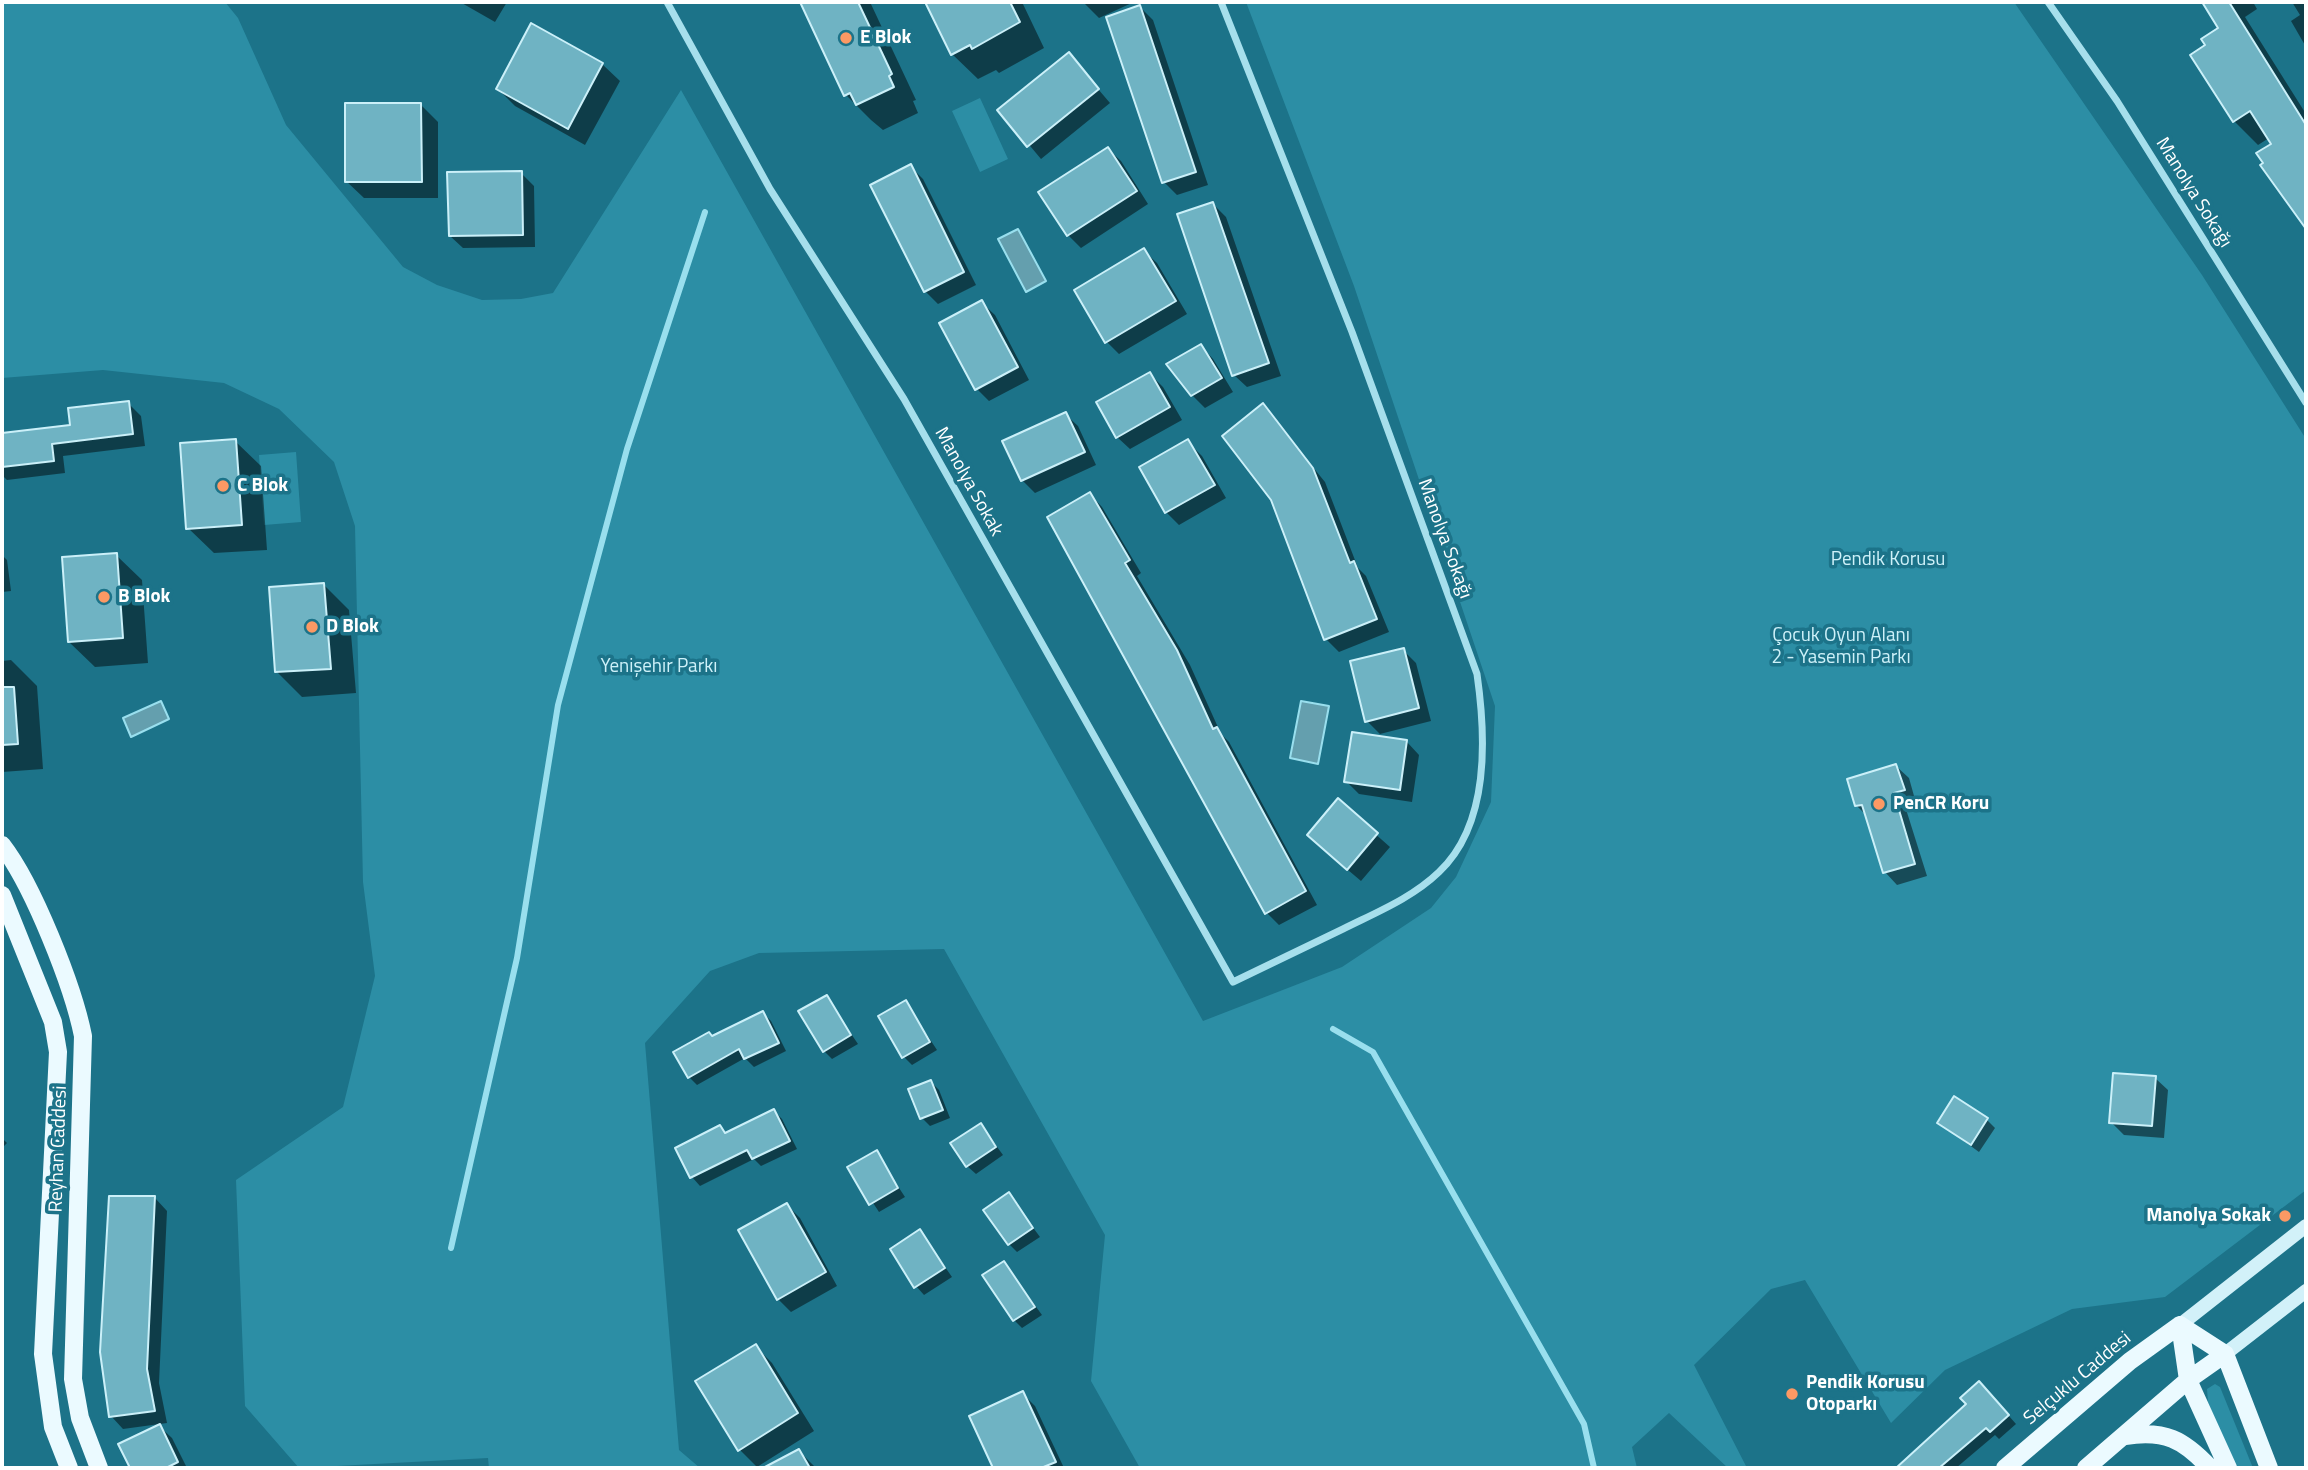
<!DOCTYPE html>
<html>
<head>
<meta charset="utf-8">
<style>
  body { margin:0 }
  #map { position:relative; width:2308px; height:1470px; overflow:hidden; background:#1c7389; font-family:"Titillium Web",sans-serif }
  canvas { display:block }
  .frame { position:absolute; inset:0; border:4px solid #fff; pointer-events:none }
</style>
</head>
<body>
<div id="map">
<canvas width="2308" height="1470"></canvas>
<div class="frame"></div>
</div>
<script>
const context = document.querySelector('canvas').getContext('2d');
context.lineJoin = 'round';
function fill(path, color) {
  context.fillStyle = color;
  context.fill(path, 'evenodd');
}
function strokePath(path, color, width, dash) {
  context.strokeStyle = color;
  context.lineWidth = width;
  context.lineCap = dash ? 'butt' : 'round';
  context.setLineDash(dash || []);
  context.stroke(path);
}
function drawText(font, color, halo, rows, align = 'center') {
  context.font = font + ' "Titillium Web",sans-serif';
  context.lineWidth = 7;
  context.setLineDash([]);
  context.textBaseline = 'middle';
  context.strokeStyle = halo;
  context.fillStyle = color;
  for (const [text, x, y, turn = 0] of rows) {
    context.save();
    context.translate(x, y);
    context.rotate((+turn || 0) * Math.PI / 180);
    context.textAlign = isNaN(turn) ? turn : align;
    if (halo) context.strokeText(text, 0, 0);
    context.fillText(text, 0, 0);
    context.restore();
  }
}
fill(new Path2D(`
  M 2,2 L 225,2 L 238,18 L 286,125 L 403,267 L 437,285 L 482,300 L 521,299 L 553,293 L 681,90 L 1203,1021 L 1342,967 L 1431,908 L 1456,877 L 1491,802 L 1495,706 L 1354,286 L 1246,2 L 2014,2 L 2202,275 L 2306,439 L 2306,1190 L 2165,1297 L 2072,1309 L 1945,1370 L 1891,1423 L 1805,1280 L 1771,1289 L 1694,1365 L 1747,1468 L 1728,1468 L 1669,1413 L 1632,1447 L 1637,1468 L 1140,1468 L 1091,1381 L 1105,1235 L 944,949 L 759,953 L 710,971 L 645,1043 L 679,1450 L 700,1468 L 489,1468 L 488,1458 L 299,1468 L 245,1406 L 236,1180 L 343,1107 L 375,976 L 363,882 L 355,526 L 334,462 L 279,409 L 224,383 L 103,370 L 2,378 Z
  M 980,98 L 1008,159 L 980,172 L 952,111 Z
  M 296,452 L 301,522 L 264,525 L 259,455 Z
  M 2215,1384 L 2220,1387 L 2253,1468 L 2235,1468 L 2208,1402 L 2207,1389 Z`), '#2c8ea5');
const water = new Path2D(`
  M 1018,229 L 1046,281 L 1026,292 L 998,239 Z
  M 161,701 L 169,719 L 131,737 L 123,718 Z
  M 1301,701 L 1329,706 L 1318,764 L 1290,758 Z`);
fill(water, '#649fae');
strokePath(water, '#99dfee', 2);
fill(new Path2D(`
  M 460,2 L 507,2 L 495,22 Z
  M 802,2 L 870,2 L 916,100 L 913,101 L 918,113 L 883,130 L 871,120 L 846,95 Z
  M 931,2 L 1022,2 L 1044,48 L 999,73 L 996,70 L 978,79 L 952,54 L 928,3 Z
  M 1083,2 L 1134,2 L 1099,18 Z
  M 2204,2 L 2253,2 L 2257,9 L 2245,17 L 2306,114 L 2306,226 L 2284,199 L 2258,154 L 2273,144 L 2269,138 L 2258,145 L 2234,121 L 2207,46 L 2221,29 Z
  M 2292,2 L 2306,2 L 2306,47 L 2291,21 L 2300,15 Z
  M 1140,7 L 1153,20 L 1208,185 L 1177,195 L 1164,182 L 1109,18 Z
  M 1069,55 L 1110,103 L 1041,159 L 1000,110 Z
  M 602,64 L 620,81 L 585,145 L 515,106 L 498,89 Z
  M 421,105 L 438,122 L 438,198 L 364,198 L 346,181 Z
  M 1108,149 L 1121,161 L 1148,204 L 1081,248 L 1068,235 L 1041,193 Z
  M 911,167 L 923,179 L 976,285 L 938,304 L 925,291 Z
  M 521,173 L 534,186 L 535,247 L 463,248 L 450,236 Z
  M 1213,204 L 1226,217 L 1281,376 L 1247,387 L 1234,375 Z
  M 1144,251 L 1157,263 L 1187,314 L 1119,354 L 1107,342 Z
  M 982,303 L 995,315 L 1029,380 L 989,401 L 977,389 Z
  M 1201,346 L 1213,359 L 1233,392 L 1205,408 L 1192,395 Z
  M 1150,374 L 1163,387 L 1182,420 L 1130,449 L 1117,437 Z
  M 128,403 L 141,416 L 145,446 L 63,456 L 65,473 L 7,480 L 2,475 L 2,435 L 72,427 Z
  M 1263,406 L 1325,482 L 1358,568 L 1366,576 L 1389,632 L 1339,652 L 1326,639 L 1273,499 Z
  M 1065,414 L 1078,426 L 1096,465 L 1035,493 L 1022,480 Z
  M 235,441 L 261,466 L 267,550 L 214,553 L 188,528 Z
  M 1189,443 L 1202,456 L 1226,498 L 1179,525 L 1166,512 Z
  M 1090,494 L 1102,507 L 1141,573 L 1137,576 L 1190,665 L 1221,734 L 1229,742 L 1317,905 L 1279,925 L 1267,913 Z
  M 2,555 L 7,560 L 11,591 L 2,592 Z
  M 116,555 L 142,580 L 148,663 L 95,667 L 69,642 Z
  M 324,585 L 349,610 L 356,693 L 302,697 L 277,672 Z
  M 1403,650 L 1416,663 L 1431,721 L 1380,734 L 1367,721 Z
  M 11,660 L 37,686 L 43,769 L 2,772 L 2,661 Z
  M 1407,742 L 1419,755 L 1412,802 L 1359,794 L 1346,781 Z
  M 1896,766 L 1909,778 L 1916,803 L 1905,806 L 1927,876 L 1897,885 L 1885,872 L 1867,816 L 1857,806 Z
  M 1338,801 L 1390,847 L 1361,881 L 1322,848 Z
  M 826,997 L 858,1044 L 832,1059 L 824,1051 Z
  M 906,1003 L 937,1050 L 912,1065 L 904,1057 Z
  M 763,1013 L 771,1021 L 786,1051 L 754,1067 L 745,1058 L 697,1085 L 689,1077 L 713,1038 Z
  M 2155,1078 L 2168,1090 L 2164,1138 L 2124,1135 L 2111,1122 Z
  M 931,1082 L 939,1090 L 950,1118 L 930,1126 L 922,1118 L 912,1089 Z
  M 774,1111 L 782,1119 L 797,1149 L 761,1166 L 754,1159 L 700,1186 L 692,1177 L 677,1148 L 720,1127 L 727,1134 Z
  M 1987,1120 L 1995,1128 L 1979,1152 L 1939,1123 Z
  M 981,1125 L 1003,1155 L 976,1174 L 967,1166 Z
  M 2,1138 L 7,1143 L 2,1148 Z
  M 876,1153 L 905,1197 L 879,1212 L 850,1168 Z
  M 1009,1195 L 1040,1237 L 1017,1252 L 1009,1244 Z
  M 155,1198 L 167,1211 L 159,1383 L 167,1423 L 123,1429 L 111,1416 Z
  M 787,1205 L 800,1218 L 837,1286 L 791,1312 L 778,1299 Z
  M 920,1231 L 952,1277 L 924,1295 L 916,1286 Z
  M 1004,1263 L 1042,1315 L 1022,1328 L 1014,1320 Z
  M 755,1346 L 772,1363 L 814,1431 L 757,1467 L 740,1450 Z
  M 1987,1391 L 2016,1424 L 1999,1439 L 1995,1435 L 1956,1468 L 1899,1468 L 1968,1404 Z
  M 1022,1393 L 1035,1406 L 1064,1468 L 995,1468 L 971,1417 Z
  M 159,1426 L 172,1438 L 187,1468 L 132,1468 L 121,1445 Z
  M 799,1451 L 816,1468 L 767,1468 Z`), '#0007');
strokePath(new Path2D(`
  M 1333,1029 L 1373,1052 L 1584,1424 L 1594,1468
  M 451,1248 L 517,958 L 558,705 L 627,449 L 705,212`), '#99dfee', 6);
const building = new Path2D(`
  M 800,2 L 858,2 L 892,74 L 889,76 L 894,87 L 856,105 L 850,93 L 844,96 Z
  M 925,2 L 1010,2 L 1020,22 L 972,49 L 970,45 L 951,55 Z
  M 2202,2 L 2229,2 L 2306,125 L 2306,229 L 2260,165 L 2263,163 L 2256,153 L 2271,144 L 2250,111 L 2233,122 L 2190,55 L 2205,45 L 2201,39 L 2218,28 Z
  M 1140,5 L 1196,172 L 1162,183 L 1106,17 Z
  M 531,23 L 603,63 L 568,129 L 496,89 Z
  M 1069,52 L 1099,89 L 1027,147 L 997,110 Z
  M 345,103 L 421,103 L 422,182 L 345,182 Z
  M 1108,147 L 1137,191 L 1067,236 L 1038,192 Z
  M 911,164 L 964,272 L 924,292 L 870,185 Z
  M 522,171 L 523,235 L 449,236 L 447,172 Z
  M 1213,202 L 1269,363 L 1232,376 L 1177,214 Z
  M 1144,248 L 1176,301 L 1105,343 L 1074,290 Z
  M 982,300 L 1018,367 L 975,390 L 939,323 Z
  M 1201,344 L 1222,378 L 1191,396 L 1166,364 Z
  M 1150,372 L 1170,407 L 1116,438 L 1096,402 Z
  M 129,401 L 133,434 L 52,444 L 54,461 L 2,467 L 2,433 L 70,425 L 68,408 Z
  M 1263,403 L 1313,468 L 1350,563 L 1354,561 L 1377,619 L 1324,640 L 1271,500 L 1222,436 Z
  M 1066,412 L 1085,452 L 1021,481 L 1002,441 Z
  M 236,439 L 242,525 L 186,529 L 180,443 Z
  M 1188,439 L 1215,485 L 1165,513 L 1139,467 Z
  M 1090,492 L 1130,560 L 1125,563 L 1177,650 L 1213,729 L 1217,727 L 1306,891 L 1265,914 L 1047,517 Z
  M 117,553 L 123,638 L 68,642 L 62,557 Z
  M 324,583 L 331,669 L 275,672 L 269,587 Z
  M 1404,648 L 1419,708 L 1365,722 L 1350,661 Z
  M 2,687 L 14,687 L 18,744 L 2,745 Z
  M 1352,732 L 1407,740 L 1400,790 L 1344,782 Z
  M 1896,764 L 1905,790 L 1894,793 L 1915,864 L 1883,873 L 1862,805 L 1855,806 L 1847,779 Z
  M 1338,798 L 1378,833 L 1347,870 L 1307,835 Z
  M 827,995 L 851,1035 L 823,1052 L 798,1011 Z
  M 906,1000 L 930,1042 L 902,1058 L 878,1016 Z
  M 763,1011 L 779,1043 L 744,1059 L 739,1049 L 688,1078 L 673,1052 L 709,1032 L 712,1036 Z
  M 2113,1073 L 2156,1076 L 2152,1126 L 2109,1123 Z
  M 931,1080 L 943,1110 L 920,1119 L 908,1089 Z
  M 1954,1096 L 1988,1118 L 1971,1145 L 1937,1123 Z
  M 774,1109 L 790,1141 L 752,1159 L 747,1150 L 690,1178 L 675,1148 L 720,1125 L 725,1133 Z
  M 981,1123 L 996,1147 L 966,1167 L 950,1143 Z
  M 877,1150 L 898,1188 L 869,1205 L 847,1167 Z
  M 1009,1192 L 1033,1228 L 1008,1245 L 983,1210 Z
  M 109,1196 L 155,1196 L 147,1369 L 155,1411 L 109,1417 L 100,1352 Z
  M 787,1203 L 826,1272 L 777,1300 L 738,1230 Z
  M 920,1229 L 945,1268 L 914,1288 L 890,1249 Z
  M 1004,1261 L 1035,1307 L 1013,1321 L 982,1275 Z
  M 756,1344 L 798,1413 L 738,1451 L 695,1381 Z
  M 1979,1381 L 2009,1415 L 1990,1432 L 1986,1428 L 1939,1468 L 1896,1468 L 1966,1404 L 1960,1398 Z
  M 1023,1391 L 1056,1462 L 1041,1468 L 993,1468 L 969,1416 Z
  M 160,1424 L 178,1462 L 166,1468 L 130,1468 L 118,1444 Z
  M 799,1449 L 810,1468 L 763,1468 Z`);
fill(building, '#6fb3c3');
strokePath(building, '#cbf0f9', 2);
strokePath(new Path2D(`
  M 667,2 L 770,189 L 904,399 L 1233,982 C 1270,964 1306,947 1343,929 C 1377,912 1412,898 1439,872 C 1490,824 1486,737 1477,674 L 1352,332 L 1221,2
  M 2048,2 L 2117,101 L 2306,403`), '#a6dfec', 7);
strokePath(new Path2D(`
  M 2180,1325 L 2306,1226
  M 2225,1354 L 2306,1291`), '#d2f1f9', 14);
strokePath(new Path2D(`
  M 2,845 C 33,885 73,986 83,1036 L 73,1379 L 80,1418 L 99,1468
  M 2,895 L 53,1022 L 58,1052 L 43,1354 L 53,1427 L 69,1468
  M 2180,1325 L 2188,1380 L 2228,1468
  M 2180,1325 L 2225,1354
  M 2225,1354 L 2269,1468
  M 2125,1436 C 2165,1430 2183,1439 2210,1468
  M 2005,1468 L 2130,1361 L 2180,1325
  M 2086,1468 L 2188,1380 L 2225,1354`), '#ebfaff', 18);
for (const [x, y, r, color] of [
  [846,38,7,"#fc9964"],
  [223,486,7,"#fc9964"],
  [104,597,7,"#fc9964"],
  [312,627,7,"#fc9964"],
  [1879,804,7,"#fc9964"],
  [2285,1216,7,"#fc9964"],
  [1792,1394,7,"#fc9964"]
]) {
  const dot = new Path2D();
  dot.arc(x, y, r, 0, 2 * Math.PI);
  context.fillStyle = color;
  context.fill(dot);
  strokePath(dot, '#1c7389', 2.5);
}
drawText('bold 19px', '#fff', '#1c7389', [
  ["E Blok",860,38],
  ["C Blok",237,486],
  ["B Blok",118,597],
  ["D Blok",326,627],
  ["PenCR Koru",1893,804],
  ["Manolya Sokak",2271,1216,"right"],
  ["Pendik Korusu",1806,1383],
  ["Otoparkı",1806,1405]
], 'left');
drawText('19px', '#fff', '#1c7389', [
  ["Manolya Sokağı",2193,193,58],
  ["Manolya Sokak",968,482,61],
  ["Manolya Sokağı",1444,539,70],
  ["Reyhan Caddesi",59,1149,-88],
  ["Selçuklu Caddesi",2078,1379,-40]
]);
drawText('19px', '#cef1f9', '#1c7389', [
  ["Pendik Korusu",1888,560],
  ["Çocuk Oyun Alanı",1841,636],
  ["2 - Yasemin Parkı",1841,658],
  ["Yenişehir Parkı",659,667]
]);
</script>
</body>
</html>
